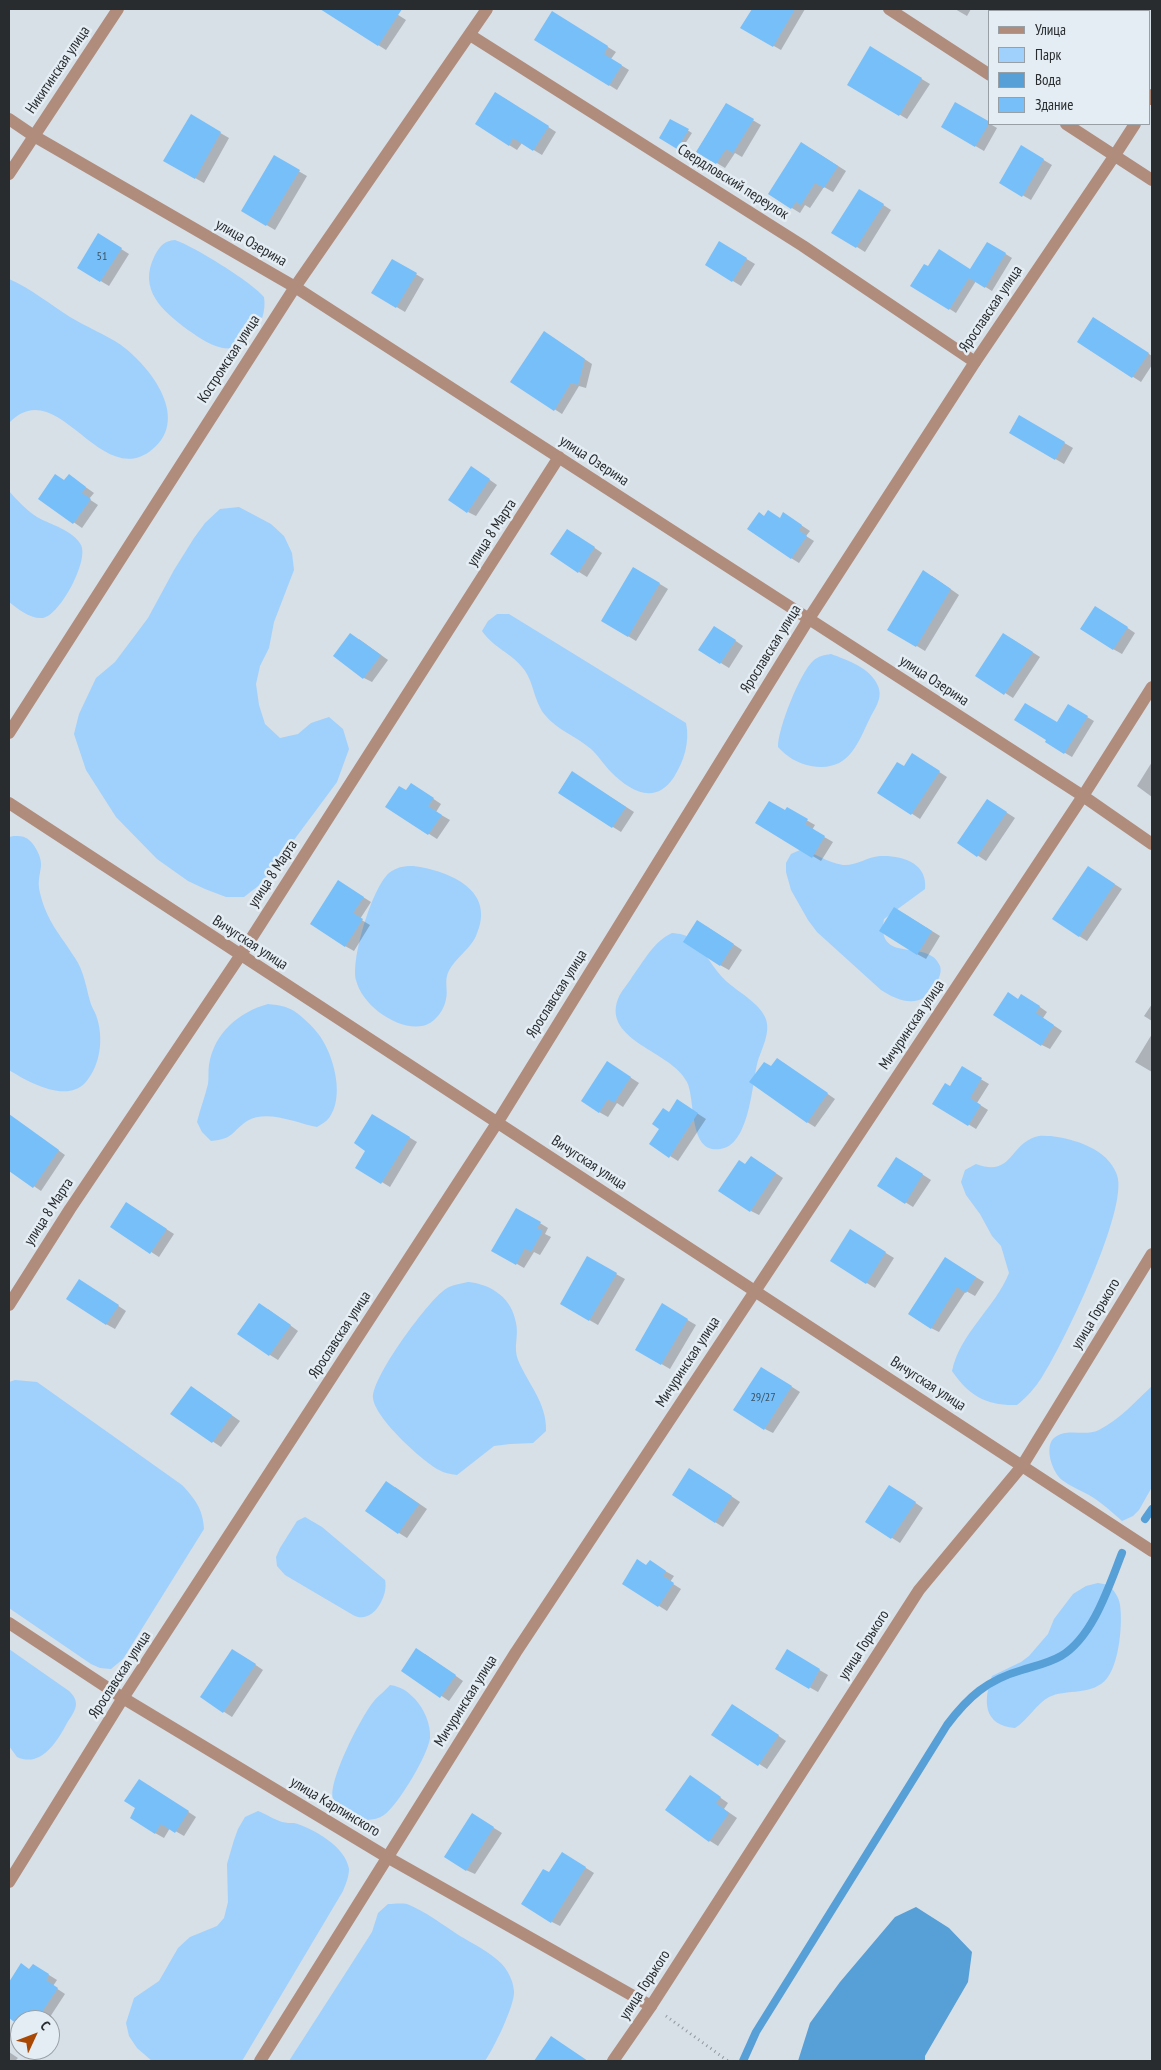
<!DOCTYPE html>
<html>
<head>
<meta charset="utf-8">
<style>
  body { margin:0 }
  #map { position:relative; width:1161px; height:2070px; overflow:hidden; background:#d7dfe7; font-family:"PT Sans Narrow",sans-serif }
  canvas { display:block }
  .frame { position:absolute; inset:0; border:10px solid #282c2e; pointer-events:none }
  .legend { position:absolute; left:988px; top:10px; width:162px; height:115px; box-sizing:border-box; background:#e4edf4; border:1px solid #99a0a5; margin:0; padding:6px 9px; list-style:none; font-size:15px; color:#282c2e }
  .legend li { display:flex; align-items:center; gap:10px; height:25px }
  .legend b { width:25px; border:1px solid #99a0a5 }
  .north { position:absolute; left:10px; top:2010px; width:50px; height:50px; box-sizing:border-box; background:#e4edf4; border:1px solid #99a0a5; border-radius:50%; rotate:47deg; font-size:14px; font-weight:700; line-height:20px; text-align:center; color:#282c2e }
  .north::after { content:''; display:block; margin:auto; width:18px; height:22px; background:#a94804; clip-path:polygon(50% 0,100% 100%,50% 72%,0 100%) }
</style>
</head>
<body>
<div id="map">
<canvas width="1161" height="2070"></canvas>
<div class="frame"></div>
<ul class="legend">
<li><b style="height:6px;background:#b08c7c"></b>Улица</li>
<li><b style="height:14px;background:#9fd1fc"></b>Парк</li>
<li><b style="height:14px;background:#579fd7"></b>Вода</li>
<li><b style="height:14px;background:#77bff9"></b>Здание</li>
</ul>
<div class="north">С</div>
</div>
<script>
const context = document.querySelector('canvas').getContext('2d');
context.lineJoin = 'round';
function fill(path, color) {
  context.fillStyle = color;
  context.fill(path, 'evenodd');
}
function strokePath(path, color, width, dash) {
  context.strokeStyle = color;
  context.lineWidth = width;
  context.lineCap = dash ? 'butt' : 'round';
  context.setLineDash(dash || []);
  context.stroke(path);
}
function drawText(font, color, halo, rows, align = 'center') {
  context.font = font + ' "PT Sans Narrow",sans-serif';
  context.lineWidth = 5;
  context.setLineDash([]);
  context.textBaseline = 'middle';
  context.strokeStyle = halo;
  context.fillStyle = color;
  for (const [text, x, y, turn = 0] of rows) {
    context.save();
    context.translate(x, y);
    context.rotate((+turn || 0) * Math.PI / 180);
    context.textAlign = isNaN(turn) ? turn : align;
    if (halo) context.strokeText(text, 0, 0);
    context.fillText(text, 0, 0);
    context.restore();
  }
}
fill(new Path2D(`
  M 175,240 C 193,246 252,282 264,297 C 266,311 262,324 251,335 C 246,340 241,346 233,348 C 217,351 200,338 188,330 C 163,311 137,290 155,255 C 160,246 164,241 175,240 Z
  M 9,279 C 30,288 51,305 70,317 C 86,327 105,334 121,345 C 151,367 193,421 149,452 C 98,487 57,373 9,423 Z
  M 9,491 C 17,500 26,510 37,517 C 51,525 73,530 81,545 C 89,561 60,615 43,618 C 30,619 18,609 9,602 Z
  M 239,507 L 271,524 L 284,536 L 292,553 L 294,570 L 274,622 L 269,648 L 260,666 L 256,684 L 259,705 L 265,724 L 280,738 L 298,734 L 311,723 L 329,717 L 343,729 L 349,749 L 337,782 L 262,883 L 244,897 L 226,897 L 205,889 L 188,881 L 157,859 L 116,817 L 86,770 L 74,734 L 79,714 L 96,678 L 115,662 L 148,618 L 174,570 L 194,538 L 205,523 L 220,509 Z
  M 497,614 L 509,614 L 686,723 C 690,742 684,761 674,777 C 655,806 630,791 611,772 C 604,765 598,755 591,749 C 576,736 557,730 545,715 C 533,700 534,680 522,667 C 511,653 495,649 482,631 L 488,621 Z
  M 831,654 C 847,660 871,668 878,686 C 883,698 875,708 870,718 C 856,747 848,772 811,766 C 797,763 787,757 778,747 C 778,728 800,673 813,661 C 818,656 825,655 831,654 Z
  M 14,836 C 18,836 23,836 26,838 C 34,842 42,857 41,866 C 40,875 37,883 40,893 C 47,922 60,934 75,958 C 84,971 86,987 90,1001 C 91,1006 94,1010 96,1015 C 104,1037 101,1065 85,1083 C 66,1103 28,1082 9,1070 L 9,837 Z
  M 800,850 C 815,852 827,863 843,865 C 856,866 867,857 880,856 C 902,855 928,863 925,889 L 884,919 C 875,966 929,937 940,966 C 942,972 939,978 936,984 C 923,1009 901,1003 881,990 L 817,932 L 808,920 L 791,890 L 786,872 L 786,863 L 791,854 Z
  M 413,866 C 451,871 497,891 476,936 C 469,951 451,961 447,976 C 445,983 448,992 446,999 C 444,1011 434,1024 422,1026 C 396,1030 362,1005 356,980 C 351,958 372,888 389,873 C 397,867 403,866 413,866 Z
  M 672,933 C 680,934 686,934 692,940 C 706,952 713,969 726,981 C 738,992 758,1002 765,1017 C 772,1032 761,1049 757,1064 C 752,1086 749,1146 720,1149 C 688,1154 696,1100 687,1082 C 672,1051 602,1041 618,999 C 621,991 628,984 632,977 C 644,961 654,941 672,933 Z
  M 268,1004 C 277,1005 286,1006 294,1011 C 304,1018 317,1030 323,1041 C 335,1061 344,1098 329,1118 C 326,1122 321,1124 317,1127 C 296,1123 267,1109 247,1121 C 231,1132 234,1139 211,1141 L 202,1132 L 197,1122 C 200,1109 205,1097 208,1084 C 209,1078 208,1071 209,1065 C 214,1033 239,1012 268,1004 Z
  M 1051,1136 C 1075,1139 1108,1149 1117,1175 C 1129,1208 1063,1345 1042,1377 C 1035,1388 1027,1397 1017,1405 C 987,1406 969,1396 952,1371 C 960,1333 995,1308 1009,1273 L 1001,1246 L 992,1236 L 980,1214 L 966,1195 L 961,1182 L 965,1170 L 976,1164 C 1012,1177 1009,1146 1035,1137 C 1040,1135 1046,1136 1051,1136 Z
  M 468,1282 C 491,1284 512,1298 516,1323 C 519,1336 513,1347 518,1360 C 528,1384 547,1403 546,1431 L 533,1443 L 510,1444 L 494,1446 L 457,1475 C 450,1474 444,1473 439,1470 C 421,1460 375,1418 373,1398 C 372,1377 426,1304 443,1291 C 450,1285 459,1284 468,1282 Z
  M 15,1380 L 37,1382 L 182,1485 C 195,1499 203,1509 204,1529 L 123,1659 L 111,1669 L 100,1668 L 91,1664 L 9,1608 L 9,1382 Z
  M 1152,1386 L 1152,1487 L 1139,1510 L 1133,1516 L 1122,1521 C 1112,1512 1101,1502 1089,1495 C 1080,1490 1070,1486 1062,1480 C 1052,1472 1044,1447 1054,1438 C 1067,1427 1084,1437 1099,1430 C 1120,1419 1135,1402 1152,1386 Z
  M 305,1517 L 322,1527 L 385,1580 C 389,1596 372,1626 353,1615 L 285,1575 L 277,1566 L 276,1557 L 280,1548 L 297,1521 Z
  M 1098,1583 L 1109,1585 C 1114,1591 1119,1597 1120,1605 C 1123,1624 1119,1673 1101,1684 C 1085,1695 1066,1689 1049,1697 C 1036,1704 1028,1720 1015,1728 C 983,1725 983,1701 992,1676 L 1021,1662 L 1029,1656 L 1048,1634 L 1054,1619 L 1073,1594 L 1086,1586 Z
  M 9,1649 L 69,1691 C 74,1696 76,1699 76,1705 C 75,1712 70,1718 67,1723 C 57,1742 41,1768 17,1757 L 9,1746 Z
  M 390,1685 C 402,1687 407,1691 415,1699 C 424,1709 431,1724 430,1738 C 428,1755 398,1805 384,1815 C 371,1824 348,1820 339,1808 C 337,1806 334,1801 333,1798 C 328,1781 362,1715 374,1701 C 378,1696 385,1691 390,1685 Z
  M 258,1811 C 266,1814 275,1820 282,1822 C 286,1823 290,1823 294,1823 C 313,1828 346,1847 349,1869 C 349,1876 346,1884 343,1891 L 242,2061 L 152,2061 L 137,2048 L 129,2036 L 126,2023 L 134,1998 L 159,1981 L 178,1948 L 190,1937 L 217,1926 L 224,1918 L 228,1902 L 227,1864 L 234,1840 L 238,1829 L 245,1817 Z
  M 388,1904 C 393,1904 401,1903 407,1904 C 425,1911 443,1925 460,1936 C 472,1943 484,1949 495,1958 C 505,1965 513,1978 514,1991 C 515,2005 494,2048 485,2061 L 289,2061 L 372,1932 L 378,1913 Z`), '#9fd1fc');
fill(new Path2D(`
  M 916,1907 L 949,1928 L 972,1952 L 968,1982 L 925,2056 L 925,2061 L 798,2061 L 810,2023 L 840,1982 L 895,1917 Z`), '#579fd7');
fill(new Path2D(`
  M 336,9 L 389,9 L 406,20 L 386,50 L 331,15 Z
  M 753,9 L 805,9 L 781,50 L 742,28 Z
  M 955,9 L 971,9 L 967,16 Z
  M 1023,9 L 1051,9 L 1055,11 L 1022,11 Z
  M 561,18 L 616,52 L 611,59 L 629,70 L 617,90 L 609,85 Z
  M 870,48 L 930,84 L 907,119 L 849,84 Z
  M 504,98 L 556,132 L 542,155 L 522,143 L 517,150 L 509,145 Z
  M 726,104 L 761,125 L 742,157 L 735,153 L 725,168 L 697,151 Z
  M 956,104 L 997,128 L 984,151 L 943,127 Z
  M 191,116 L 229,138 L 204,183 L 165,161 Z
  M 671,120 L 692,133 L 681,150 L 660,138 Z
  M 1022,147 L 1052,165 L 1031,200 L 1001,183 Z
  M 810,148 L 846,171 L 833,192 L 824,187 L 810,208 L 805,205 L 800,213 L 769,194 Z
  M 274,157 L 307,176 L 275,230 L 243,211 Z
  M 868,195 L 891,210 L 865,252 L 833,232 Z
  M 99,235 L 129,254 L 109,286 L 79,268 Z
  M 720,243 L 755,264 L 741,286 L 707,265 Z
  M 988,243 L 1012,258 L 992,291 L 976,281 L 956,313 L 912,285 L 929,268 L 971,271 Z
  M 392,260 L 424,279 L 405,312 L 373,293 Z
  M 1102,323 L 1152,356 L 1152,365 L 1141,382 L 1079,342 Z
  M 551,337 L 592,364 L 586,388 L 579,386 L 562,414 L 512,382 Z
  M 1020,417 L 1073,448 L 1064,464 L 1011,433 Z
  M 480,473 L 497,485 L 476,516 L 468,512 Z
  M 65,481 L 77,481 L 94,493 L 89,499 L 98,505 L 82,528 L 40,499 Z
  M 759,513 L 765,517 L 792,519 L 810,531 L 806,536 L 814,541 L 799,563 L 791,558 Z
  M 576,535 L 602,553 L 587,577 L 579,572 Z
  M 634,568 L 668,589 L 636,641 L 602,620 Z
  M 932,576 L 959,595 L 925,651 L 889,629 Z
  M 1104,612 L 1135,633 L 1122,654 L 1113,649 Z
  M 723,632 L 743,646 L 729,668 L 700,650 Z
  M 359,639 L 388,660 L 372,682 L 364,678 Z
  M 1012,639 L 1040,657 L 1013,698 L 977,675 Z
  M 1068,706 L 1094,721 L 1072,757 L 1046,742 Z
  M 921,760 L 947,777 L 920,819 L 879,792 L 904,768 Z
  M 1152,762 L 1152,797 L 1137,786 Z
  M 581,778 L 634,812 L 621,832 L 613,827 Z
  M 419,789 L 441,804 L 436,812 L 450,820 L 437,839 L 387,807 L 406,792 Z
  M 995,805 L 1015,818 L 986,861 L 959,843 Z
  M 787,809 L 815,825 L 812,830 L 833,842 L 821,861 L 757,823 L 786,812 Z
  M 1096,872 L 1122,889 L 1087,941 L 1079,936 Z
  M 347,887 L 371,902 L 360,919 L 370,925 L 354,951 L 345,946 Z
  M 903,913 L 940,936 L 926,959 L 917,954 Z
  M 706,926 L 742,950 L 729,970 L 720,965 Z
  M 1019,1000 L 1030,1000 L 1047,1012 L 1043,1018 L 1062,1031 L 1050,1049 L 1042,1045 Z
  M 1152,1004 L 1152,1021 L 1144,1016 Z
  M 1152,1034 L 1152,1072 L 1135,1062 Z
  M 786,1065 L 835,1099 L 815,1127 L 807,1122 L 772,1068 Z
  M 616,1068 L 639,1083 L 623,1107 L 617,1103 L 608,1117 L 599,1112 Z
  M 962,1068 L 989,1084 L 977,1103 L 988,1110 L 976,1129 L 934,1103 L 950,1087 Z
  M 686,1106 L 706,1119 L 678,1161 L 670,1156 Z
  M 372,1115 L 417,1142 L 390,1187 L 357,1167 L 367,1150 Z
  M 17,1121 L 65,1155 L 41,1191 L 9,1169 L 9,1133 Z
  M 759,1162 L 783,1178 L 759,1215 L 751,1211 L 746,1165 Z
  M 905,1163 L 931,1180 L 913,1207 L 905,1202 Z
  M 135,1209 L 174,1234 L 159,1257 L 112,1227 Z
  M 517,1209 L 548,1228 L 545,1234 L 551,1237 L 540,1255 L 534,1252 L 524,1268 L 493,1250 Z
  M 858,1236 L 894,1258 L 875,1288 L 831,1261 Z
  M 587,1258 L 625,1279 L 598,1325 L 561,1304 Z
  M 953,1263 L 984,1282 L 975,1296 L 966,1291 L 939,1332 L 931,1328 Z
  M 87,1285 L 126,1311 L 115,1329 L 106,1324 Z
  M 662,1305 L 696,1325 L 670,1369 L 636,1349 Z
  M 268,1309 L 298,1331 L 278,1360 L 270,1355 Z
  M 770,1373 L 800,1392 L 773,1433 L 765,1429 Z
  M 199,1392 L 240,1421 L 221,1447 L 172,1414 Z
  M 698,1474 L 740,1502 L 723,1527 L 715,1522 Z
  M 395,1487 L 427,1509 L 407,1538 L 399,1533 Z
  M 898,1491 L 923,1508 L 900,1543 L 867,1522 Z
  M 647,1567 L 658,1567 L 674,1576 L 670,1582 L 681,1589 L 667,1611 L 623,1583 Z
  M 787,1651 L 828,1675 L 818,1692 L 777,1669 Z
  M 425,1654 L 463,1681 L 449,1701 L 403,1670 Z
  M 241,1655 L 263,1670 L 232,1717 L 201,1697 Z
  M 741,1710 L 786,1741 L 767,1769 L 713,1734 Z
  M 698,1782 L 728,1803 L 724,1809 L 737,1818 L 718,1846 L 710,1841 Z
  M 148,1785 L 196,1817 L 184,1836 L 170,1828 L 164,1838 L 155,1833 Z
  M 481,1820 L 502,1833 L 475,1874 L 466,1870 Z
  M 570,1858 L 594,1873 L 560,1926 L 552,1922 L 550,1874 Z
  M 21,1965 L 30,1970 L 41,1970 L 57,1980 L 53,1986 L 65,1994 L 48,2020 L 43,2020 L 34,2015 L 31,2020 L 20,2020 L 20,2024 L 9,2017 L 9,2005 L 12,2000 L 9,1998 L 9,1984 Z
  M 9,2052 L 18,2058 L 15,2061 L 9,2061 Z`), '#0003');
strokePath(new Path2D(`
  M 1145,1519 L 1152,1509
  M 743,2061 L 756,2032 L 947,1725 C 968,1697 987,1680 1022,1670 C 1035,1666 1049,1663 1061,1656 C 1093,1637 1109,1586 1122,1553`), '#579fd7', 8);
fill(new Path2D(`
  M 320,9 L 402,9 L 378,46 Z
  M 752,9 L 795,9 L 773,47 L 740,28 Z
  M 552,11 L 608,46 L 604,54 L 622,65 L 609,86 L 534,40 Z
  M 870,46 L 922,78 L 899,116 L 847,85 Z
  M 495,92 L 549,126 L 533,151 L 513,138 L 509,146 L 475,124 Z
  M 955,102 L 990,122 L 975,147 L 941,127 Z
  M 726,103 L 754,119 L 733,153 L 726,149 L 716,164 L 696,152 Z
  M 191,114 L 221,132 L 195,179 L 163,161 Z
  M 670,119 L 689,129 L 677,149 L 659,138 Z
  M 801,142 L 838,166 L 824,188 L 815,183 L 801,205 L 796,202 L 791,209 L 768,194 Z
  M 1021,145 L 1044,159 L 1022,197 L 999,183 Z
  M 274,155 L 300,170 L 266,226 L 241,211 Z
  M 859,189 L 884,204 L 856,248 L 831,233 Z
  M 98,233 L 122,248 L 100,282 L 77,268 Z
  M 719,241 L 747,258 L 732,282 L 705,265 Z
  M 987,242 L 1006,253 L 985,288 L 969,278 L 949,310 L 910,286 L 924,264 L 928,266 L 939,249 L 970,269 Z
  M 392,259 L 417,273 L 396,308 L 371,293 Z
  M 1093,317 L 1149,353 L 1132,378 L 1077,342 Z
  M 544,331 L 585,359 L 578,385 L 571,383 L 554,411 L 510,382 Z
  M 1019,415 L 1065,442 L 1055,460 L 1009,433 Z
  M 471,466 L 490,479 L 467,513 L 448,500 Z
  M 55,474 L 64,480 L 69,474 L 86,487 L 82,493 L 91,499 L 73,524 L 38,499 Z
  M 768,510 L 780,518 L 783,512 L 802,525 L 799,530 L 807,536 L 791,559 L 747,529 L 759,512 L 764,516 Z
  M 567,529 L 595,547 L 578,573 L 550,554 Z
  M 633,567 L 660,583 L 628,637 L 601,621 Z
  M 923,570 L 951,589 L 916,647 L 887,630 Z
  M 1095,606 L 1128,627 L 1113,650 L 1080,629 Z
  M 714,626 L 736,640 L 720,664 L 698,650 Z
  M 350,633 L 381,655 L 363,679 L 333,656 Z
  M 1003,633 L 1033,652 L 1004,695 L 975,676 Z
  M 1025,703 L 1057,722 L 1068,704 L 1088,716 L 1064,754 L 1045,742 L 1046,740 L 1014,720 Z
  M 912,753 L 940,771 L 911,815 L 877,793 L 897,762 L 904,766 Z
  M 572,771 L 626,807 L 612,828 L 558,793 Z
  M 411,783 L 434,798 L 428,806 L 442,815 L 428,835 L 385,807 L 399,786 L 406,790 Z
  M 987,799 L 1007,812 L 977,857 L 957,843 Z
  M 769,801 L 785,810 L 787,807 L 808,819 L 805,824 L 825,836 L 812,858 L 755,823 Z
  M 1088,866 L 1115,884 L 1079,937 L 1052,919 Z
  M 338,880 L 364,897 L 353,913 L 363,919 L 345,947 L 310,924 Z
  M 894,907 L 932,931 L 917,955 L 879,931 Z
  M 697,920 L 734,944 L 720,966 L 683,942 Z
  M 1008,992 L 1018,999 L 1021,994 L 1040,1006 L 1036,1013 L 1054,1025 L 1041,1046 L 993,1015 Z
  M 777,1058 L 828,1093 L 807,1123 L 749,1082 L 764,1062 L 771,1066 Z
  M 607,1061 L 631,1077 L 614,1103 L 608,1099 L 599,1113 L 581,1101 Z
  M 962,1066 L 982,1078 L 970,1098 L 981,1105 L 968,1126 L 932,1104 L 945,1083 L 950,1086 Z
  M 677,1099 L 698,1113 L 669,1158 L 649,1144 L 659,1129 L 652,1124 L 663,1108 L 669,1112 Z
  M 9,1114 L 59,1150 L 33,1188 L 9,1171 Z
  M 372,1114 L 410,1137 L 381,1184 L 355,1168 L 365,1151 L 354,1143 Z
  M 751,1156 L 776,1173 L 750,1212 L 718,1191 L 739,1160 L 745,1164 Z
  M 896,1157 L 923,1174 L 905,1204 L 877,1186 Z
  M 126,1202 L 167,1229 L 150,1254 L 110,1227 Z
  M 516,1208 L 541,1222 L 537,1228 L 543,1231 L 531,1252 L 525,1248 L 516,1265 L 491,1251 Z
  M 850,1229 L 886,1252 L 866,1284 L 830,1261 Z
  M 587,1256 L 617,1273 L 589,1321 L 560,1304 Z
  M 945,1257 L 976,1277 L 966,1293 L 957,1287 L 931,1329 L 908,1314 Z
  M 79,1279 L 119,1305 L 106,1325 L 66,1299 Z
  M 259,1303 L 291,1325 L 269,1356 L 237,1334 Z
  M 662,1303 L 688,1319 L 661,1365 L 635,1350 Z
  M 761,1367 L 792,1386 L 764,1430 L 733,1410 Z
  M 191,1386 L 232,1415 L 212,1443 L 170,1414 Z
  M 689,1468 L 732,1496 L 715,1523 L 672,1495 Z
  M 386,1481 L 419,1504 L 398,1534 L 365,1511 Z
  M 889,1485 L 916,1502 L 891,1539 L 865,1522 Z
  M 637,1559 L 646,1565 L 650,1560 L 666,1571 L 663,1576 L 674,1583 L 658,1607 L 622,1584 Z
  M 416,1648 L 456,1675 L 440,1698 L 401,1671 Z
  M 232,1649 L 256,1664 L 223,1713 L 200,1697 Z
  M 787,1649 L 820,1669 L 809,1689 L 775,1669 Z
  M 732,1704 L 779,1735 L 758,1766 L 711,1735 Z
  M 690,1775 L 721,1797 L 716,1803 L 729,1813 L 709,1842 L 665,1810 Z
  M 139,1779 L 189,1811 L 175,1833 L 161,1824 L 155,1834 L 130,1818 L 135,1808 L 124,1801 Z
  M 472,1813 L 494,1827 L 466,1871 L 444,1857 Z
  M 562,1852 L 586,1867 L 551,1923 L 521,1904 L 543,1869 L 549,1872 Z
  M 21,1963 L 29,1969 L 33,1964 L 49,1974 L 46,1980 L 58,1988 L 38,2018 L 26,2011 L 17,2024 L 9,2018 L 9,1982 Z
  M 551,2036 L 588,2061 L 534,2061 Z`), '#77bff9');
strokePath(new Path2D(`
  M 666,2016 L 728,2061`), '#90969b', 3, [1, 4]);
strokePath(new Path2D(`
  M 470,35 L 803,246 L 975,362
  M 9,1623 L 123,1698 L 387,1857 L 651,2006`), '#b08c7c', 12);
strokePath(new Path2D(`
  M 889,9 L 990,75
  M 1150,99 L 1152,95
  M 9,119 L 34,136 L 295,287 L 1083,796 L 1152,844
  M 1066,124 L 1152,180
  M 9,174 L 118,9
  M 9,733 L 295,287 L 487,9
  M 9,803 C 388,1054 771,1301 1152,1551
  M 9,1305 L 70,1209 L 240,956 L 559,457
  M 9,1882 L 123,1698 L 497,1123 L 808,620 L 975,362 L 1115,155 L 1135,124
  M 260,2061 L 516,1652 L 1083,796 L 1152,687
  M 613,2061 L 651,2006 L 919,1590 L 1022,1466 L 1152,1254`), '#b08c7c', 12);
drawText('12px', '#3c5161', null, [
  ["51",102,257],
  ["29/27",763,1398]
]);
drawText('15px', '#282c2e', '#e4edf4', [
  ["Никитинская улица",58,70,-56],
  ["Свердловский переулок",733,182,32],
  ["улица Озерина",251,243,30],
  ["Ярославская улица",991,309,-56],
  ["Костромская улица",229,359,-57],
  ["улица Озерина",594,461,33],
  ["улица 8 Марта",492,533,-57],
  ["Ярославская улица",771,649,-58],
  ["улица Озерина",934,681,33],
  ["улица 8 Марта",273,874,-57],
  ["Вичугская улица",250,943,33],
  ["Ярославская улица",557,994,-58],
  ["Мичуринская улица",912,1025,-56],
  ["Вичугская улица",589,1163,33],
  ["улица 8 Марта",49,1212,-57],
  ["улица Горького",1096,1314,-59],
  ["Ярославская улица",340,1335,-57],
  ["Мичуринская улица",688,1362,-57],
  ["Вичугская улица",928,1384,33],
  ["улица Горького",864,1645,-57],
  ["Ярославская улица",120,1675,-57],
  ["Мичуринская улица",466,1701,-58],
  ["улица Карпинского",335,1807,31],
  ["улица Горького",645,1985,-57]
]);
</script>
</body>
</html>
